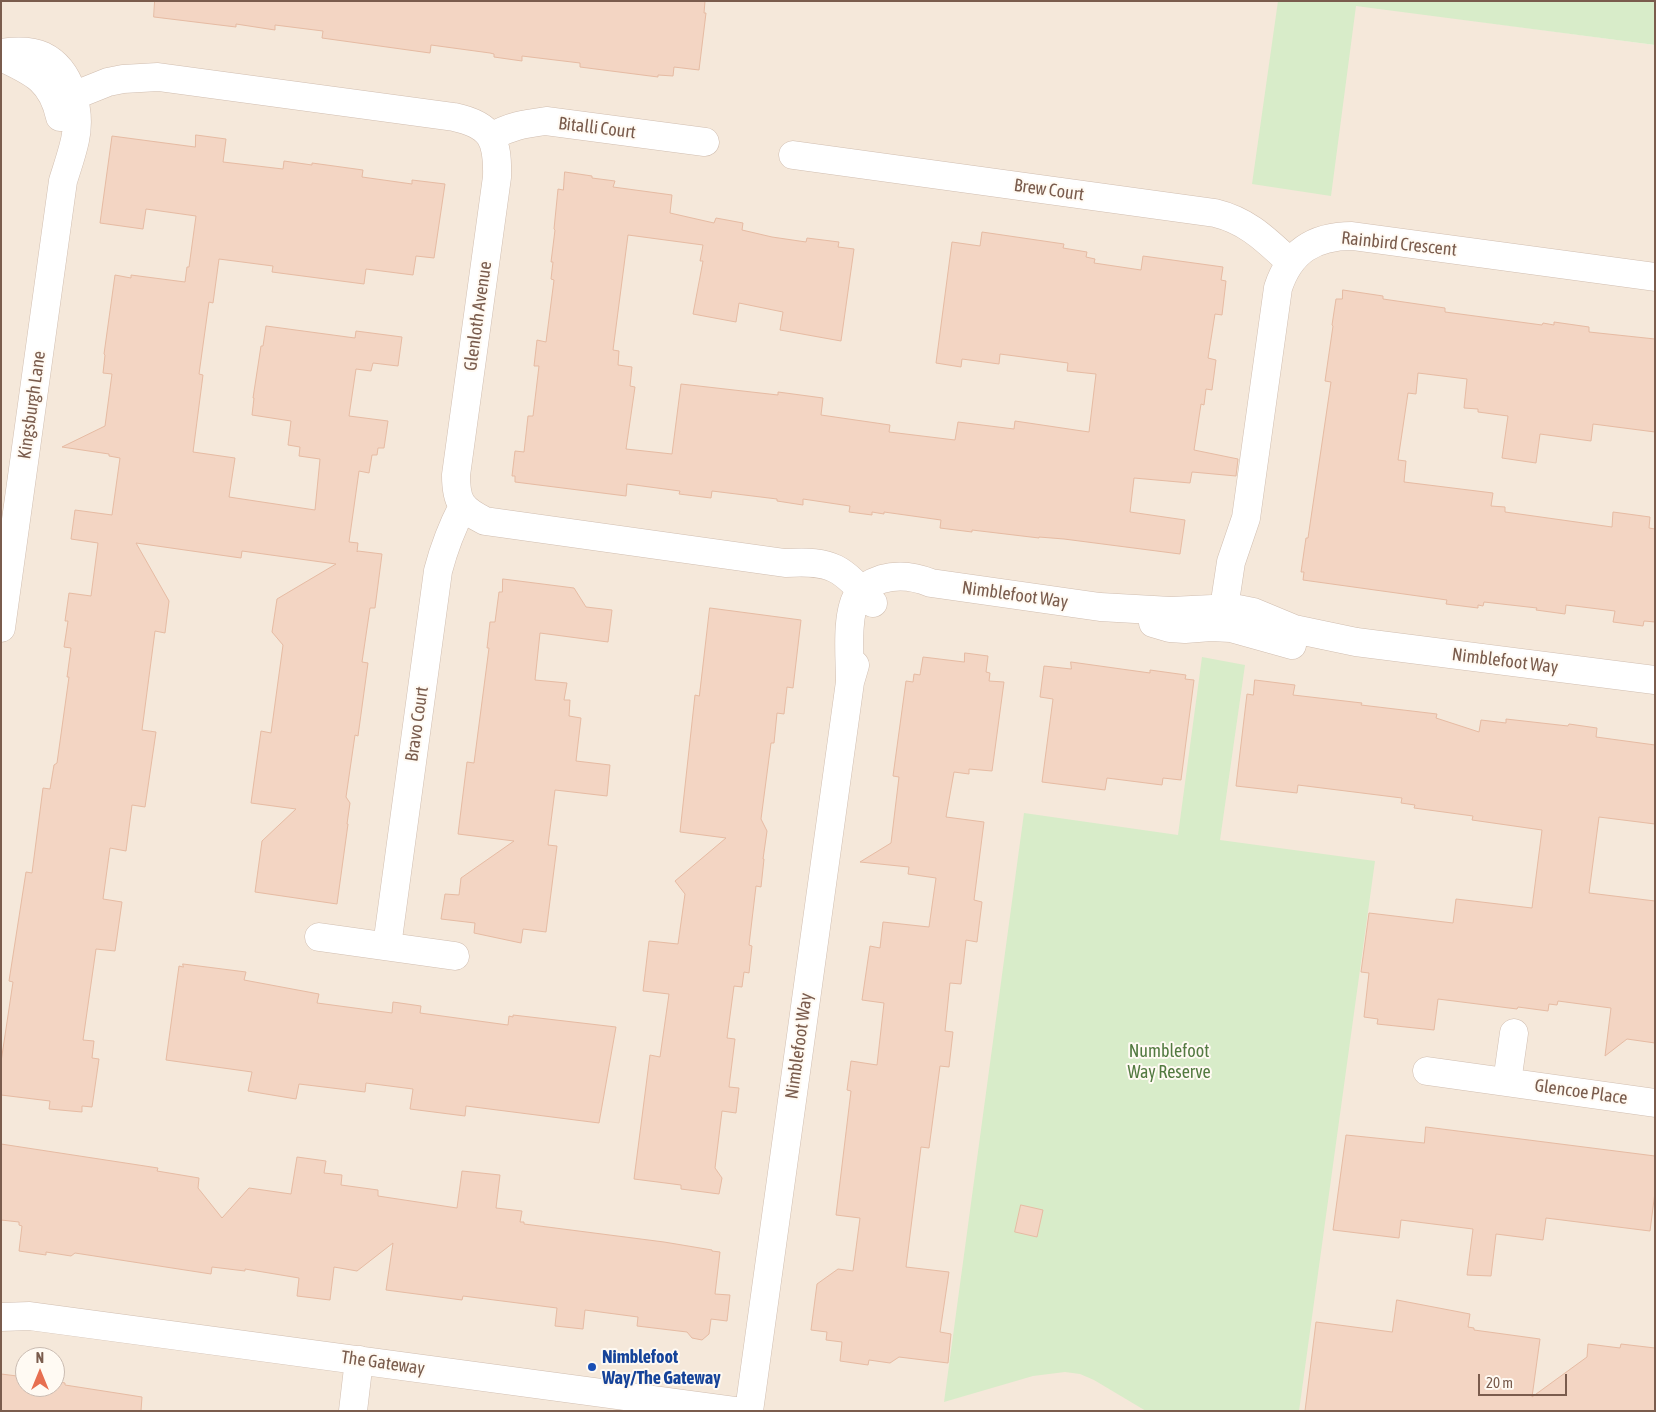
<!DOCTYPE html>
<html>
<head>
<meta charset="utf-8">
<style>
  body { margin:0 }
  #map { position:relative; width:1656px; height:1412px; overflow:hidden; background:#fdf6ec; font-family:"Asap Condensed",sans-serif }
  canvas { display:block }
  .frame { position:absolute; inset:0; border:2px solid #7a5c4d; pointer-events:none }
  .north { position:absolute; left:15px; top:1347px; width:50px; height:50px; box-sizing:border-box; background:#fffaf3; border:1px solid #cabbb1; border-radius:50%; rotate:0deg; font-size:14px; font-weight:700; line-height:20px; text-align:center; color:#7a5c4d }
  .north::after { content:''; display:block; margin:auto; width:18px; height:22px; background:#e76f51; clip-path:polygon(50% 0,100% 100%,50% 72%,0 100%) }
  .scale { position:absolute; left:1478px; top:1374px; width:89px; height:22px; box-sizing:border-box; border:2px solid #7a5c4d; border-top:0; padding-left:6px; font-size:15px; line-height:18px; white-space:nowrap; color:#7a5c4d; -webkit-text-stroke:4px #fffaf3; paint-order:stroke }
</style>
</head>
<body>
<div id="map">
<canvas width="1656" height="1412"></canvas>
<div class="frame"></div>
<div class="north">N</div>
<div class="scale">20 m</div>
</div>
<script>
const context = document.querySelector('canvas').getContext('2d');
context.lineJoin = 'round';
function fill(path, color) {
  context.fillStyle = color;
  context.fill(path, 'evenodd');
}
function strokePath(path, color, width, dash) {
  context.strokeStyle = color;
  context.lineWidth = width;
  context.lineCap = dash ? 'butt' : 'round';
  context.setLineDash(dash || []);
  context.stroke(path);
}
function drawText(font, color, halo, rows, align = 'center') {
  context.font = font + ' "Asap Condensed",sans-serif';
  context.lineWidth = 4;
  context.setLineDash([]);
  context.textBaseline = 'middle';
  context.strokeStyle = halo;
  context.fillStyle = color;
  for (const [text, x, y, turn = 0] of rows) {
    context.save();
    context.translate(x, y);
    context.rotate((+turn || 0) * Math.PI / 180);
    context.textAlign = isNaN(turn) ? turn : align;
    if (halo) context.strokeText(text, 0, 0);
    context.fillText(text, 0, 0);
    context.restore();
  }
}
fill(new Path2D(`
  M 1,1 L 1325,1 L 1655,45 L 1655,1411 L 1,1411 ZM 25,1357 L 55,1357 L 55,1387 L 25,1387 Z`), '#f5e8da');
fill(new Path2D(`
  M 1278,1 L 1655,1 L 1655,45 L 1356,6 L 1331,196 L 1252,184 Z
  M 1202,657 L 1245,665 L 1220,840 L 1375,861 L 1299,1411 L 1146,1411 L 1094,1380 L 1080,1374 L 1065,1372 L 1033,1376 L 944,1402 L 1024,813 L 1178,835 Z`), '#d8ecc9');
const building = new Path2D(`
  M 155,1 L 705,1 L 704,13 L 706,13 L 699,70 L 674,67 L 673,76 L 658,75 L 658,77 L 580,67 L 580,63 L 522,56 L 522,61 L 494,57 L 494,54 L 490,53 L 431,45 L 430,53 L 322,38 L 323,31 L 275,25 L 275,30 L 236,24 L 236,27 L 154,17 Z
  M 196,135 L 226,139 L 223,162 L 283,169 L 284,161 L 312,165 L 312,163 L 363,170 L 362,177 L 412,184 L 412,180 L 445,184 L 434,258 L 416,256 L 413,275 L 366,269 L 364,284 L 272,272 L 273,266 L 219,259 L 213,303 L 209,302 L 199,374 L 203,375 L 193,452 L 235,458 L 229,497 L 315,510 L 320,459 L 299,456 L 300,447 L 288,445 L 291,421 L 252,415 L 254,398 L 253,398 L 261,346 L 263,346 L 266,326 L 355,338 L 356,331 L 402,337 L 398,366 L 373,363 L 371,371 L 356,369 L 349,416 L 388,421 L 384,448 L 378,448 L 377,455 L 372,455 L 369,473 L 359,471 L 349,542 L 358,543 L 357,552 L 358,551 L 382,554 L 375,608 L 370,608 L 362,662 L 368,663 L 358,736 L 355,735 L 346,797 L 350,803 L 347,824 L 348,824 L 337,904 L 255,892 L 262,841 L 296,809 L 251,803 L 261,731 L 271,733 L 283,645 L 272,632 L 277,599 L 336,564 L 242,551 L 241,558 L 136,543 L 169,601 L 165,633 L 155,631 L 142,730 L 156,732 L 145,807 L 132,805 L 126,851 L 110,848 L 103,899 L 122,902 L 115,951 L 96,949 L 83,1040 L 94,1041 L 92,1058 L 99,1059 L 92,1107 L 82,1106 L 82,1112 L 49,1109 L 50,1101 L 1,1095 L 1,1062 L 13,982 L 9,981 L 26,872 L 32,873 L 43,788 L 50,789 L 54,765 L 57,763 L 69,677 L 67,677 L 71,648 L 64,647 L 68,621 L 65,621 L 69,593 L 91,596 L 98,543 L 71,539 L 75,510 L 112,515 L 120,458 L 109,456 L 109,454 L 62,447 L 105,426 L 112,374 L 103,373 L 105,355 L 104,354 L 115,275 L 131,278 L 131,275 L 185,282 L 187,267 L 189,267 L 196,216 L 146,209 L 143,229 L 100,223 L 112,136 L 195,147 Z
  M 565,172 L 592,176 L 592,178 L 615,181 L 613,187 L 672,195 L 670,213 L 714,223 L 716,218 L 743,223 L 742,230 L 772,237 L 806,242 L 807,238 L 839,242 L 838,247 L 854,249 L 841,341 L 780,330 L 783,312 L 739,303 L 736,322 L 693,314 L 703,261 L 700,261 L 703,245 L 628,235 L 613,350 L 619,351 L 618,365 L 632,367 L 630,386 L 635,387 L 626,449 L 672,454 L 681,384 L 778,395 L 778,392 L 823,398 L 821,415 L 890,425 L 889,432 L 955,440 L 958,422 L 1014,429 L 1015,421 L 1089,432 L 1096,374 L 1067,371 L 1068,363 L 1000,354 L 999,364 L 962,359 L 961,367 L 936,363 L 952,242 L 980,246 L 982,232 L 1064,244 L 1063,248 L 1087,252 L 1086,257 L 1095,259 L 1094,263 L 1141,270 L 1143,256 L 1223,267 L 1221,280 L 1226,281 L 1222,315 L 1215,314 L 1208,358 L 1216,360 L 1212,390 L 1206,389 L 1204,405 L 1201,404 L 1194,450 L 1238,459 L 1236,476 L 1192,472 L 1190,483 L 1134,478 L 1130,512 L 1185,520 L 1180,554 L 1064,539 L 1039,537 L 1039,538 L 972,530 L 972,532 L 940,528 L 941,520 L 884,512 L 884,514 L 872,512 L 872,515 L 849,512 L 850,506 L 803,499 L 803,505 L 777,501 L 777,499 L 712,491 L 711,498 L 679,494 L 680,491 L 627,484 L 626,496 L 515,482 L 515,476 L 512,476 L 515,451 L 524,452 L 528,416 L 533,416 L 539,366 L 534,366 L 537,340 L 546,342 L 554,280 L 551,279 L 553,262 L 551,262 L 555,230 L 554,229 L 558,189 L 563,190 Z
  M 1343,290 L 1383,296 L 1383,299 L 1445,308 L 1445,312 L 1542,325 L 1543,323 L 1554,325 L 1554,322 L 1589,327 L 1589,332 L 1655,339 L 1655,432 L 1593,424 L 1591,441 L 1540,434 L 1536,463 L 1502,458 L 1508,416 L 1478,412 L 1478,409 L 1464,408 L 1467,379 L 1418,373 L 1416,394 L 1408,393 L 1398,460 L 1406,461 L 1404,482 L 1493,493 L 1491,506 L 1505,507 L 1505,512 L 1612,527 L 1613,512 L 1650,517 L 1649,528 L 1655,529 L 1655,622 L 1644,621 L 1643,626 L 1613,622 L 1615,611 L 1566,605 L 1565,614 L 1536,610 L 1537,608 L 1484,602 L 1483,606 L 1478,605 L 1478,608 L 1446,604 L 1447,600 L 1303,580 L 1304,572 L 1301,572 L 1306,538 L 1308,538 L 1331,382 L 1325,381 L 1333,326 L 1332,325 L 1336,299 L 1342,299 Z
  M 503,579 L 574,588 L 586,607 L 612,610 L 608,642 L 540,633 L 535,680 L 567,683 L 564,700 L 570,700 L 569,716 L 581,718 L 576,761 L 610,765 L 607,796 L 555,790 L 548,845 L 557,846 L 546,932 L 523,929 L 521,943 L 474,933 L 475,923 L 441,919 L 445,894 L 459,895 L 461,878 L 514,841 L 458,834 L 467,762 L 474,763 L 489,648 L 487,648 L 490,622 L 495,622 L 499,592 L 502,592 Z
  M 710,608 L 801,620 L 793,688 L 787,687 L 784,714 L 777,713 L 774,743 L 771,743 L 761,819 L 767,831 L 763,859 L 764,859 L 761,887 L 756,886 L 749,945 L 752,946 L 749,973 L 744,972 L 742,987 L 734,986 L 727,1038 L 735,1039 L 729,1087 L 739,1088 L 736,1113 L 722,1111 L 715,1168 L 722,1178 L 719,1194 L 681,1189 L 681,1185 L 634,1179 L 650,1055 L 660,1057 L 669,994 L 643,991 L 649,941 L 678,944 L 685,894 L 675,881 L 726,838 L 680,832 L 695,695 L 699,696 Z
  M 965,653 L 988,656 L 986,672 L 990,673 L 989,681 L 1004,682 L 992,771 L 969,769 L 969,774 L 954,772 L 946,817 L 984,822 L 974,900 L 982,902 L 977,942 L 966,940 L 961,984 L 950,983 L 945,1031 L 953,1032 L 949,1067 L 940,1066 L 929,1148 L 921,1147 L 906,1267 L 949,1272 L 940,1332 L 951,1334 L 948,1363 L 899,1357 L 890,1363 L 869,1360 L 868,1365 L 840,1361 L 842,1342 L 826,1340 L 827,1332 L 811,1330 L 817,1284 L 838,1269 L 853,1271 L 860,1218 L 836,1215 L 851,1091 L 847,1090 L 851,1061 L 877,1065 L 884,1003 L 862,1000 L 870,946 L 880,948 L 883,922 L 929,927 L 936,878 L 908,874 L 909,867 L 860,862 L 891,843 L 899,777 L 893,776 L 906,681 L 913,682 L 914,674 L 920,675 L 923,657 L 964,662 Z
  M 1071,662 L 1150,673 L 1150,670 L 1186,675 L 1185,679 L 1194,680 L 1181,780 L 1163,778 L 1162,785 L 1107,778 L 1105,790 L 1042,782 L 1053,699 L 1040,697 L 1044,666 L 1071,669 Z
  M 1255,680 L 1295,685 L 1293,695 L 1362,703 L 1361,705 L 1437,714 L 1436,718 L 1479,732 L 1481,720 L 1506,723 L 1506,719 L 1568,726 L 1569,724 L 1597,728 L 1596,737 L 1655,745 L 1655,824 L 1599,817 L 1589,893 L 1655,901 L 1655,1043 L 1627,1039 L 1605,1056 L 1611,1008 L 1558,1001 L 1557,1005 L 1549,1004 L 1548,1011 L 1518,1007 L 1517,1009 L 1438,999 L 1434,1030 L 1377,1024 L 1378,1019 L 1364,1017 L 1369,973 L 1361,972 L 1369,913 L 1453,923 L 1456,899 L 1532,908 L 1542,830 L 1472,820 L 1473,816 L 1414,808 L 1415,805 L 1401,803 L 1402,798 L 1298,785 L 1297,793 L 1236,786 L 1247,694 L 1253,695 Z
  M 183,964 L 246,972 L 244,980 L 319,994 L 317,1003 L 392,1013 L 393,1002 L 421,1006 L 420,1013 L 508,1025 L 509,1016 L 513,1017 L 513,1015 L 616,1027 L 599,1123 L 466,1106 L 465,1116 L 410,1109 L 413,1089 L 366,1083 L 365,1092 L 299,1084 L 296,1099 L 248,1091 L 252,1072 L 166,1060 L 179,966 L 183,967 Z
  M 1426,1127 L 1655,1156 L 1655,1192 L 1650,1231 L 1546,1218 L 1543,1240 L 1496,1234 L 1491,1276 L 1467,1275 L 1473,1229 L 1401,1220 L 1399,1238 L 1333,1230 L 1346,1135 L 1424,1143 Z
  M 1,1144 L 158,1168 L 157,1171 L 199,1178 L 198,1188 L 222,1218 L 249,1188 L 291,1194 L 297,1157 L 326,1161 L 324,1173 L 342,1175 L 341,1185 L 378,1190 L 378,1196 L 457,1208 L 462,1171 L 500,1175 L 496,1208 L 522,1211 L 520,1222 L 524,1222 L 524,1224 L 664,1242 L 712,1250 L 712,1251 L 720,1252 L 715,1294 L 730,1295 L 727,1321 L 711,1319 L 709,1334 L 702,1340 L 692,1338 L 687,1332 L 637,1326 L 638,1317 L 585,1310 L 583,1329 L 555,1326 L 557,1308 L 463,1296 L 462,1300 L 386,1290 L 393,1243 L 357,1271 L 334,1267 L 330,1300 L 297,1296 L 299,1278 L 245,1269 L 245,1271 L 212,1267 L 211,1274 L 75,1253 L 71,1256 L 46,1252 L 46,1255 L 19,1251 L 22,1226 L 19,1225 L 19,1222 L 1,1220 Z
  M 1021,1205 L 1043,1210 L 1037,1237 L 1015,1232 Z
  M 1397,1300 L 1470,1314 L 1468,1327 L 1474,1328 L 1474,1330 L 1540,1339 L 1532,1397 L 1587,1357 L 1588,1344 L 1620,1348 L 1621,1344 L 1655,1348 L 1655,1411 L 1305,1411 L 1316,1322 L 1392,1332 Z
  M 1,1374 L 25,1377 L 25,1387 L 55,1387 L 55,1381 L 65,1383 L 65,1385 L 142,1397 L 141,1411 L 1,1411 Z`);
fill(building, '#f3d5c3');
strokePath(building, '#e6bba3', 1);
const minor = new Path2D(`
  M 1,53 C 15,51 30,50 43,56 C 72,70 81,112 75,140 C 72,154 67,168 63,181 L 1,628
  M 1,57 C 33,72 52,80 60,117
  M 55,99 L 73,96 L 108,82 L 123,79 L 158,77 L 454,117 C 492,125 498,140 497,177 L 456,475 C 456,502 461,509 485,521 L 785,563 C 834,560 841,568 873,603
  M 491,137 C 510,126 524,124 546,121 L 705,142
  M 793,155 L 1215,213 C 1248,221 1266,240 1290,262
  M 1153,623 L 1170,628 L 1185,629 L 1211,627 L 1231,628 L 1292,645
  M 1231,628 L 1224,608 L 1231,562 L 1246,518 L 1278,288 C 1290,251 1314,236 1352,236 L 1655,277
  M 850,682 C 850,659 845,612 859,593 C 864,586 873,582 882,579 C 899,574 914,576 931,583 L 1100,607 L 1171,611 L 1233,608 L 1253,612 L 1294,629 L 1356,642 L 1655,680
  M 319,937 L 455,956
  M 387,946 L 438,571 C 444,548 452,527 463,506
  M 1427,1071 L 1655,1103
  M 1507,1082 L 1514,1033
  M 1,1317 L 30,1316 L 736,1411
  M 353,1411 L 359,1360
  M 749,1411 L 850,682 L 855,665`);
strokePath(minor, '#d1beb0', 29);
strokePath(minor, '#fff', 28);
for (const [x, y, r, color] of [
  [592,1367,5,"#1a4fb4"]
]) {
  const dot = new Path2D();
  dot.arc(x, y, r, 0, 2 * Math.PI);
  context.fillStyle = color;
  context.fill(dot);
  strokePath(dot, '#fffaf3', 2);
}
drawText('18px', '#7a5c4d', '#fffaf3', [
  ["Bitalli Court",597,128,7],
  ["Brew Court",1049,190,8],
  ["Rainbird Crescent",1399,244,6],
  ["Glenloth Avenue",478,316,-82],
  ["Kingsburgh Lane",32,405,-82],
  ["Nimblefoot Way",1015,595,8],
  ["Nimblefoot Way",1505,661,7],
  ["Bravo Court",417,724,-82],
  ["Nimblefoot Way",799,1046,-82],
  ["Glencoe Place",1581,1092,8],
  ["The Gateway",383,1363,8]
]);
drawText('18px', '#537a41', '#fffaf3', [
  ["Numblefoot",1169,1051],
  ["Way Reserve",1169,1072]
]);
drawText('bold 18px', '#164399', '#fffaf3', [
  ["Nimblefoot",602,1357],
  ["Way/The Gateway",602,1378]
], 'left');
</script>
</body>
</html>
